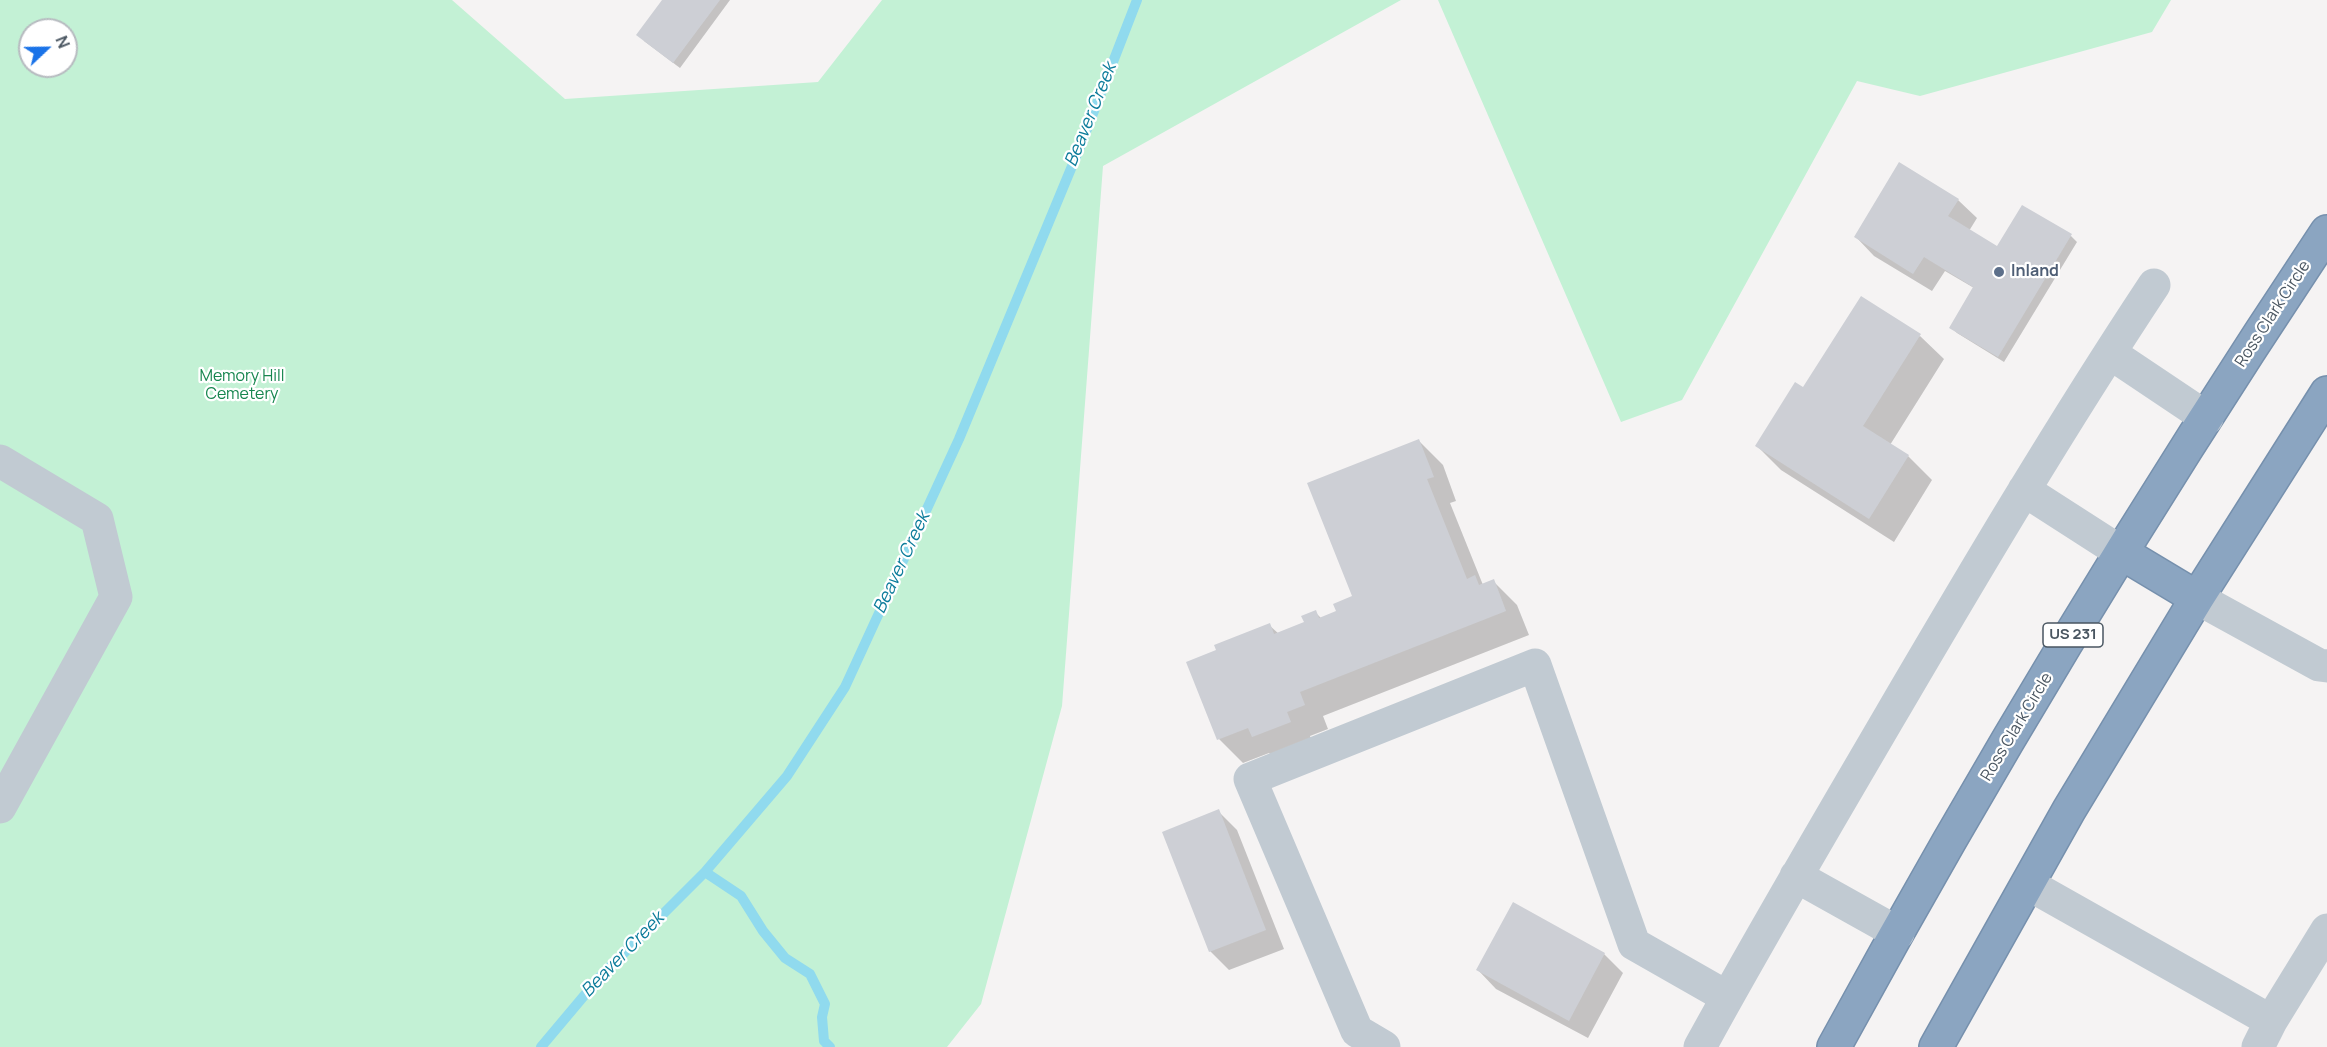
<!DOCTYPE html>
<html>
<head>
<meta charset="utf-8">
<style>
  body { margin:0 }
  #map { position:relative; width:2327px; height:1047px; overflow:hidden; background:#f5f3f3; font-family:Manrope,sans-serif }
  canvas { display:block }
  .north { position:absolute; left:18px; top:18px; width:60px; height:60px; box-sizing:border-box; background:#fff; border:2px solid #b7bbc0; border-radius:50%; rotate:68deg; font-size:16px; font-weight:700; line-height:24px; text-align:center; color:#4a5661 }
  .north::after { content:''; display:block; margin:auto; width:21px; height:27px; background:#1a73e8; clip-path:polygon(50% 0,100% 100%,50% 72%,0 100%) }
</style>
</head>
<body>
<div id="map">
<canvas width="2327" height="1047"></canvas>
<div class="north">N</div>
</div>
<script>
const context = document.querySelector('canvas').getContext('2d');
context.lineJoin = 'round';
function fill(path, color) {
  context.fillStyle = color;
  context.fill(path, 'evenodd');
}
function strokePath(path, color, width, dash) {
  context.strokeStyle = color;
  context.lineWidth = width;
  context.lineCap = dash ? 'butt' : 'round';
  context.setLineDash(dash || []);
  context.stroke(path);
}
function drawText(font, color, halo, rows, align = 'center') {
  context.font = font + ' Manrope,sans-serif';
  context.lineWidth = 4.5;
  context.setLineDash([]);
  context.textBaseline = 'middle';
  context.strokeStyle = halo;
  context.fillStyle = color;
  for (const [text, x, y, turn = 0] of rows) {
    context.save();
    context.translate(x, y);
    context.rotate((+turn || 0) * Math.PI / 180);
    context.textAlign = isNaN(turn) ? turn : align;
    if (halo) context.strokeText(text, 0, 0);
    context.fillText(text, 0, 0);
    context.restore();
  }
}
fill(new Path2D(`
  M 0,0 L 452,0 L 565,99 L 818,82 L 882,0 L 1401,0 L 1103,166 L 1062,706 L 981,1004 L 947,1047 L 0,1047 ZM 30,30 L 66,30 L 66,66 L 30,66 Z
  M 1438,0 L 2171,0 L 2152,32 L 1920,96 L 1857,81 L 1682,400 L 1621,422 Z`), '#c3f1d5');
fill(new Path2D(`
  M 664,0 L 730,0 L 680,68 L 644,41 Z
  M 1958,200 L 1977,218 L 1969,231 L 1998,248 L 2071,236 L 2077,242 L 2004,362 L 1957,333 L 1951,327 L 1974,288 L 1945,271 L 1932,291 L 1874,256 L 1856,237 Z
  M 1920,336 L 1944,359 L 1890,445 L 1908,456 L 1932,480 L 1894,542 L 1781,470 L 1757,446 L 1803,390 Z
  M 1419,441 L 1443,465 L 1456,501 L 1450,503 L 1483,585 L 1493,581 L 1517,605 L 1529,635 L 1323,716 L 1328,729 L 1310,736 L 1314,746 L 1277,761 L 1269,753 L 1243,763 L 1219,739 L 1218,651 L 1269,625 L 1279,634 L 1306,623 L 1315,612 L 1322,619 L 1338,612 L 1354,597 Z
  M 1218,811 L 1237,830 L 1284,949 L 1229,970 L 1210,951 Z
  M 1604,954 L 1623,973 L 1588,1038 L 1496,989 L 1478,970 Z`), '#0003');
strokePath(new Path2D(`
  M 705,872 L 741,896 L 763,931 L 785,958 L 810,974 L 825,1004 L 822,1017 L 824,1041 L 830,1047
  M 541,1047 L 599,978 L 705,872 L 787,776 L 845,687 L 959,439 L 1082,142 L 1137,0`), '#90daee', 10);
fill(new Path2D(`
  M 662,0 L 720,0 L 673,63 L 636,35 Z
  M 1899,162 L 1959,199 L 1948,216 L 1997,246 L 2022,205 L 2072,234 L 1998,357 L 1949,328 L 1973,287 L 1924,257 L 1913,274 L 1854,237 Z
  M 1861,296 L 1921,334 L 1863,426 L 1909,455 L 1869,519 L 1755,446 L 1795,382 L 1803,387 Z
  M 1419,439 L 1434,477 L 1427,479 L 1467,579 L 1475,575 L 1479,585 L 1494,579 L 1506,611 L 1300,692 L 1305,705 L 1287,712 L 1291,722 L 1252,737 L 1248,728 L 1217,740 L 1186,662 L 1216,650 L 1214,645 L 1270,623 L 1274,634 L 1304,622 L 1301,616 L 1316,610 L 1319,618 L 1336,611 L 1333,604 L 1352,596 L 1307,483 Z
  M 1219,809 L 1266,930 L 1209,952 L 1162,832 Z
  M 1513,902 L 1605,953 L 1569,1021 L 1476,970 Z`), '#cdcfd5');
const highway = new Path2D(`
  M 2122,553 L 2197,598
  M 1834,1047 C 1986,768 2151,496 2327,232
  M 1936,1047 L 2069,810 L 2197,598 L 2327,393`);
strokePath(highway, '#7690ad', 36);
strokePath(new Path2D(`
  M 2110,353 L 2207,418
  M 0,461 L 97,519 L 116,597 L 0,807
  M 2024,490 L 2122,553
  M 2197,598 L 2319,665 L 2327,666
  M 1796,876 L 1898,933
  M 2028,884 L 2271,1021
  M 1384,1047 L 1357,1031 L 1250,779 L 1535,665 L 1634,944 L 1727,997
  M 1700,1047 C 1760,937 1824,829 1887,721 C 1973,574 2060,427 2154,285
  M 2258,1047 L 2271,1021 L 2327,930`), '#c1cad2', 33);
strokePath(highway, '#8ba5c1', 33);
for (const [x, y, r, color] of [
  [1999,272,6,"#5c6f8a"]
]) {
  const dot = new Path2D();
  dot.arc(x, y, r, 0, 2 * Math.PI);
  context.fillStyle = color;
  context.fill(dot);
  strokePath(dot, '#fff', 2);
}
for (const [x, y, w] of [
  [2073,635,60]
]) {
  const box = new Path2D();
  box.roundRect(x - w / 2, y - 12, w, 24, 4.5);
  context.fillStyle = '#fff';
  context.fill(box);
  strokePath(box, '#4a5661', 1.5);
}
drawText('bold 15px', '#4a5661', null, [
  ["US 231",2073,635]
]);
drawText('bold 16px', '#4e5e75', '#fff', [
  ["Inland",2011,272]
], 'left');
drawText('16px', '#4a5661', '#fff', [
  ["Ross Clark Circle",2273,314,-57],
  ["Ross Clark Circle",2017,727,-59]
]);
drawText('16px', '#17864f', '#fff', [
  ["Memory Hill",242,377],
  ["Cemetery",242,395]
]);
drawText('italic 18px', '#0c7c9b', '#fff', [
  ["Beaver Creek",1091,115,-68],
  ["Beaver Creek",902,563,-65],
  ["Beaver Creek",623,955,-46]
]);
</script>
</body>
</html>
